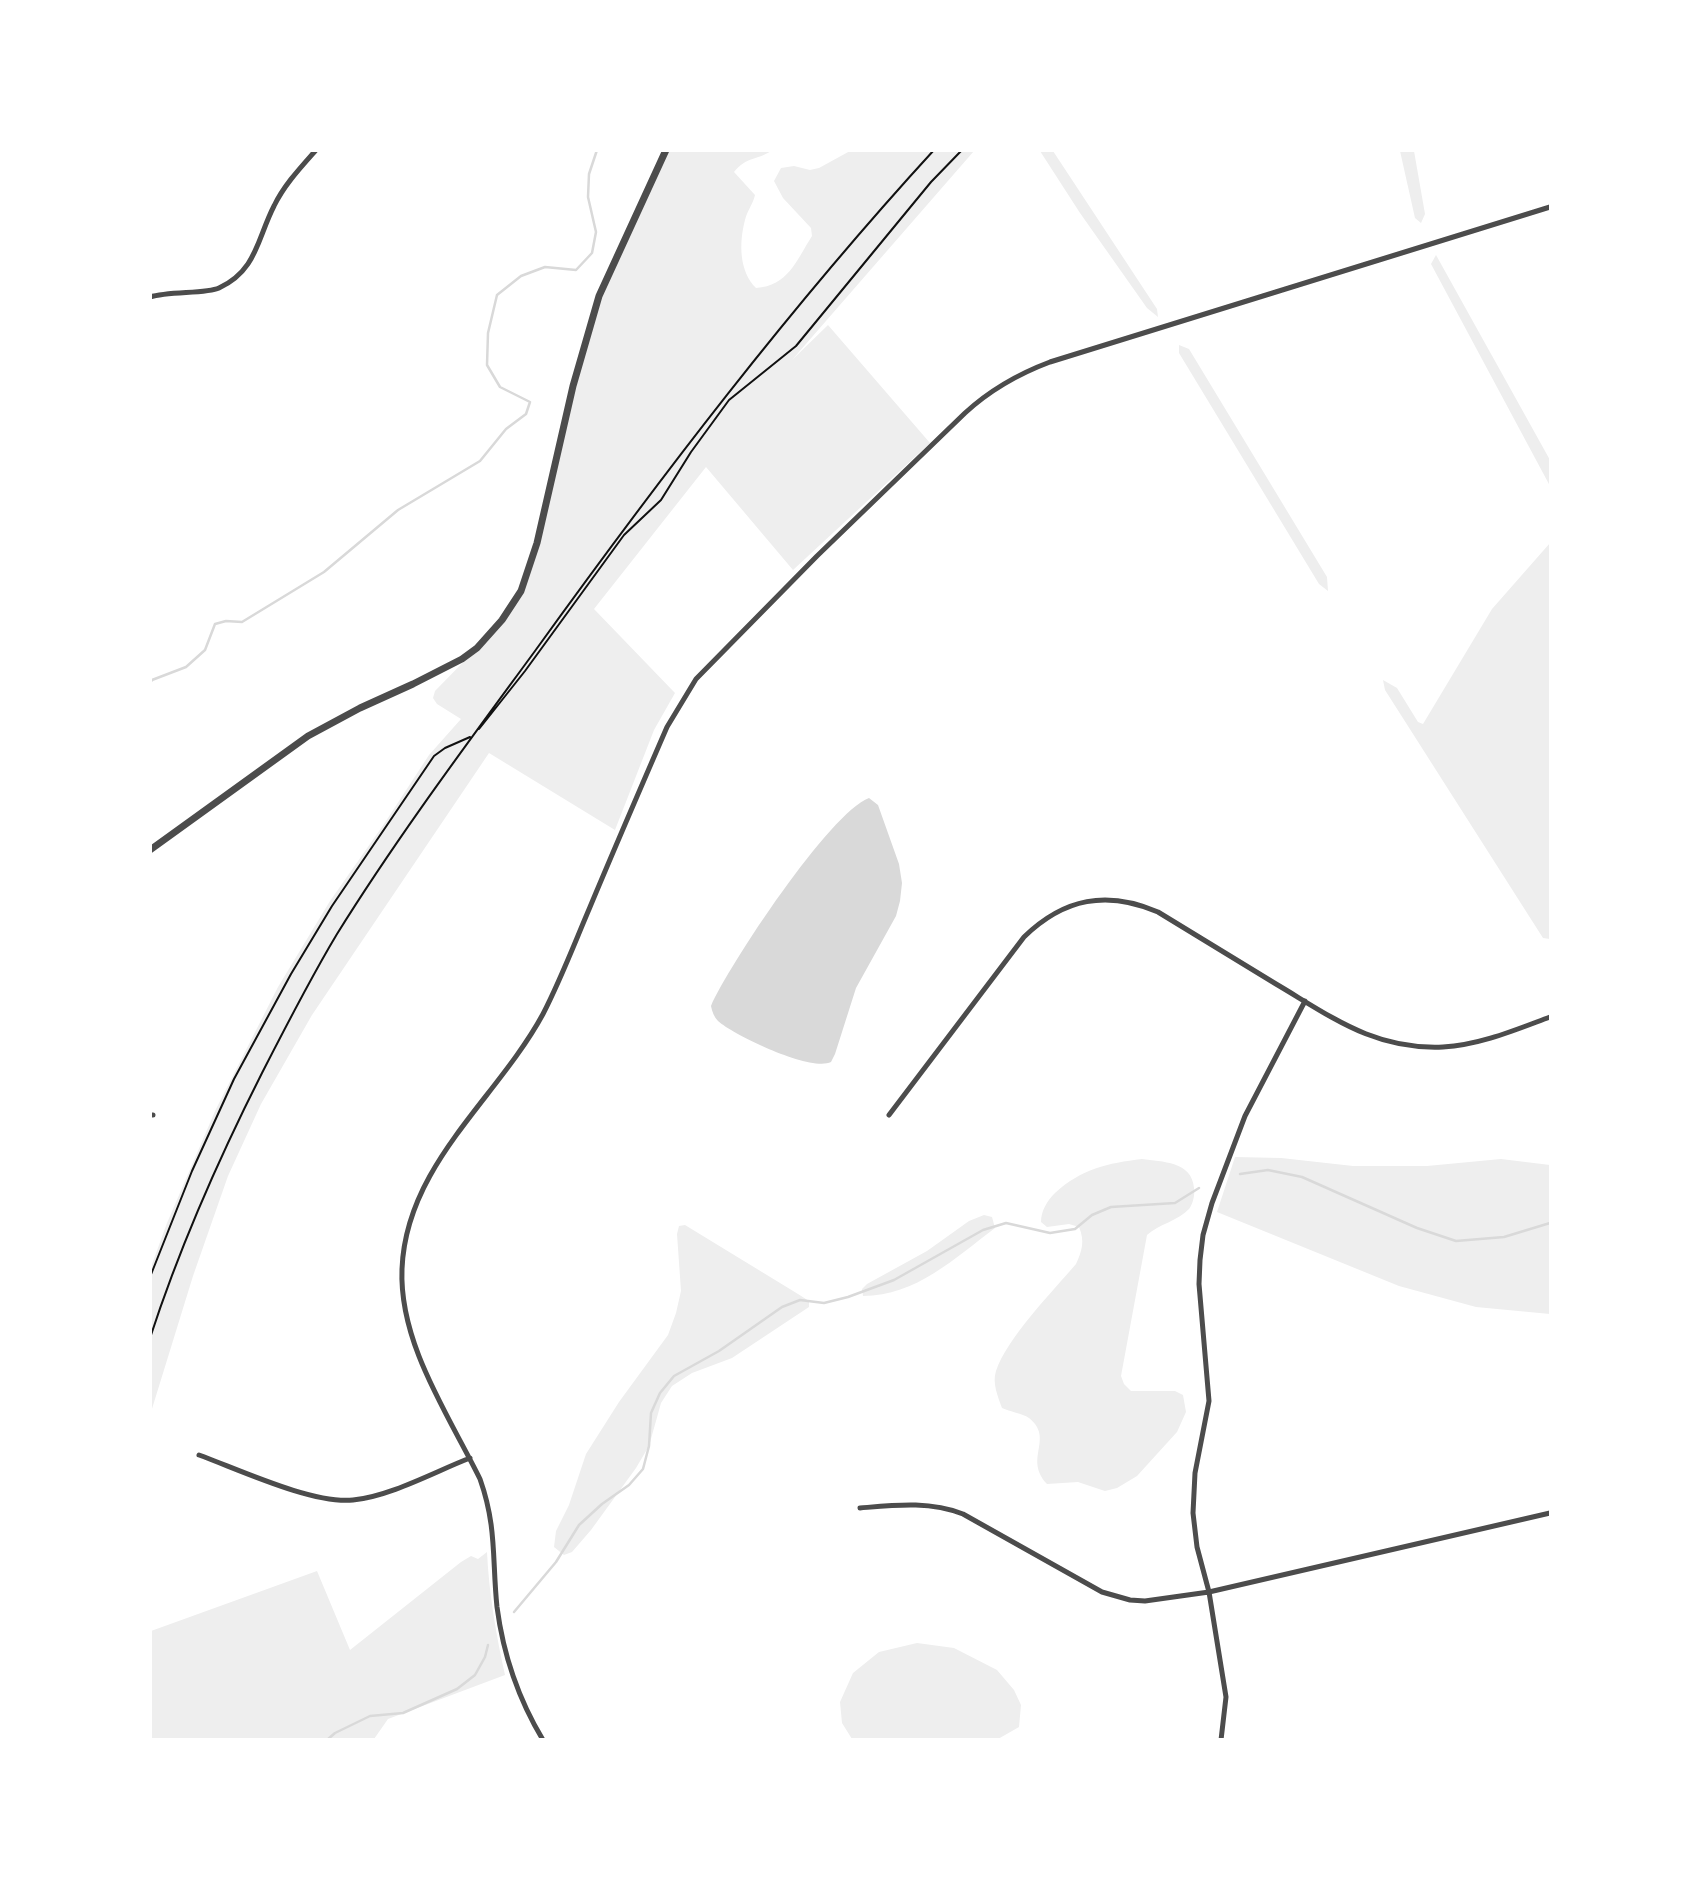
<!DOCTYPE html>
<html>
<head>
<meta charset="utf-8">
<style>
  body { margin:0 }
  #map { position:relative; width:1701px; height:1890px; overflow:hidden; background:#fff; font-family:"Sofia Sans Condensed",sans-serif }
  canvas { display:block }
  .frame { position:absolute; inset:0; border:152px solid #fff; pointer-events:none }
</style>
</head>
<body>
<div id="map">
<canvas width="1701" height="1890"></canvas>
<div class="frame"></div>
</div>
<script>
const context = document.querySelector('canvas').getContext('2d');
context.lineJoin = 'round';
function fill(path, color) {
  context.fillStyle = color;
  context.fill(path, 'evenodd');
}
function strokePath(path, color, width, dash) {
  context.strokeStyle = color;
  context.lineWidth = width;
  context.lineCap = dash ? 'butt' : 'round';
  context.setLineDash(dash || []);
  context.stroke(path);
}
fill(new Path2D(`
  M 666,151 L 771,151 C 756,161 747,156 734,172 L 755,195 C 753,204 747,211 745,220 C 739,243 739,271 756,288 C 788,286 796,261 812,236 L 811,228 L 783,198 L 774,181 L 781,168 L 794,166 L 810,170 L 819,168 L 850,151 L 974,151 L 792,360 L 828,325 L 930,443 L 793,570 L 706,467 L 594,609 L 675,693 L 654,730 L 615,830 L 489,753 L 312,1015 L 261,1104 L 228,1176 L 193,1276 L 151,1412 L 151,1267 L 167,1223 L 216,1109 L 278,987 L 330,901 L 384,824 L 429,755 L 461,719 L 437,704 L 433,698 L 435,691 L 477,648 L 521,591 L 537,543 L 599,296 Z
  M 1040,151 L 1053,151 L 1157,309 L 1158,317 L 1147,308 L 1080,213 Z
  M 1400,151 L 1414,151 L 1425,214 L 1421,223 L 1415,218 Z
  M 1436,255 L 1550,460 L 1550,486 L 1431,264 Z
  M 1179,345 L 1189,349 L 1327,577 L 1328,591 L 1319,584 L 1179,353 Z
  M 1550,543 L 1550,939 L 1543,938 L 1385,690 L 1383,680 L 1397,688 L 1418,722 L 1423,724 L 1492,609 Z
  M 1235,1157 L 1281,1158 L 1353,1166 L 1427,1166 L 1501,1159 L 1550,1165 L 1550,1314 L 1476,1307 L 1399,1286 L 1217,1212 Z
  M 1142,1159 C 1162,1162 1192,1161 1194,1188 C 1195,1195 1193,1204 1189,1209 C 1178,1221 1159,1224 1147,1235 L 1121,1376 L 1124,1384 L 1131,1391 L 1175,1391 L 1183,1395 L 1186,1412 L 1177,1432 L 1137,1476 L 1117,1488 L 1105,1491 L 1078,1482 L 1047,1484 C 1023,1458 1055,1439 1029,1418 C 1022,1413 1010,1412 1002,1408 C 998,1397 992,1383 996,1371 C 1007,1338 1053,1291 1076,1264 C 1082,1251 1085,1241 1079,1227 L 1069,1224 L 1047,1227 L 1041,1222 C 1041,1211 1047,1201 1055,1193 C 1081,1169 1108,1163 1142,1159 Z
  M 984,1215 L 992,1217 L 995,1228 C 955,1258 916,1296 863,1296 L 862,1289 L 867,1284 L 927,1251 L 969,1221 Z
  M 685,1225 L 798,1294 L 809,1301 L 809,1307 L 732,1358 L 692,1373 L 672,1386 L 661,1403 L 649,1446 L 636,1468 L 591,1530 L 572,1552 L 564,1555 L 554,1547 L 556,1531 L 569,1505 L 586,1454 L 619,1402 L 668,1335 L 676,1313 L 681,1291 L 677,1234 L 679,1226 Z
  M 487,1552 C 489,1594 496,1634 505,1675 L 388,1719 L 374,1739 L 151,1739 L 151,1631 L 317,1571 L 350,1650 L 461,1562 L 471,1556 L 478,1559 Z
  M 917,1643 L 954,1648 L 997,1670 L 1014,1690 L 1021,1705 L 1019,1727 L 998,1739 L 852,1739 L 842,1723 L 840,1702 L 853,1673 L 879,1652 Z`), '#eee');
fill(new Path2D(`
  M 869,798 L 878,805 L 899,864 L 902,883 L 900,901 L 896,916 L 856,988 L 835,1054 L 831,1062 C 811,1072 735,1036 718,1021 C 714,1017 712,1011 711,1006 C 729,965 830,812 869,798 Z`), '#d9d9d9');
strokePath(new Path2D(`
  M 150,683 L 152,680 L 186,667 L 205,650 L 215,624 L 226,621 L 242,622 L 324,572 L 398,510 L 480,461 L 506,429 L 526,414 L 530,402 L 500,387 L 487,365 L 488,333 L 497,295 L 521,276 L 545,267 L 576,270 L 592,253 L 596,232 L 588,197 L 589,174 L 597,150
  M 1240,1174 L 1268,1170 L 1302,1177 L 1417,1228 L 1456,1241 L 1504,1237 L 1550,1223
  M 514,1612 L 556,1562 L 579,1525 L 602,1504 L 629,1485 L 643,1469 L 649,1446 L 651,1413 L 660,1393 L 674,1376 L 719,1351 L 782,1307 L 800,1300 L 824,1303 L 848,1297 L 894,1280 L 983,1230 L 1006,1223 L 1050,1233 L 1075,1229 L 1092,1215 L 1111,1207 L 1175,1203 L 1199,1188
  M 327,1740 L 335,1733 L 370,1716 L 403,1713 L 457,1689 L 475,1675 L 485,1657 L 488,1645`), '#d9d9d9', 2.5);
strokePath(new Path2D(`
  M 479,729 L 525,671 L 624,535 L 661,500 L 691,452 L 729,400 L 796,346 L 931,182 L 962,150
  M 150,1277 L 192,1171 L 234,1079 L 291,974 L 332,906 L 434,756 L 445,748 L 470,737
  M 150,1338 C 180,1246 219,1158 262,1073 C 286,1026 310,979 337,934 C 398,836 467,744 535,651 C 659,479 790,307 934,150`), '#111', 2);
strokePath(new Path2D(`
  M 150,297 C 169,291 206,294 219,288 C 257,270 257,239 274,206 C 284,185 301,167 316,150
  M 150,1115 L 153,1115
  M 889,1115 L 1024,937 C 1064,898 1107,890 1158,912 C 1197,936 1237,960 1276,984 C 1332,1017 1374,1050 1443,1047 C 1480,1045 1515,1030 1550,1017
  M 199,1455 C 240,1470 312,1504 353,1500 C 391,1496 434,1472 470,1458
  M 860,1508 C 896,1505 929,1501 963,1514 L 1102,1592 L 1130,1600 L 1145,1601 L 1209,1592 L 1550,1513
  M 543,1740 C 519,1700 503,1653 497,1607 C 492,1559 497,1527 480,1479 C 448,1414 399,1343 402,1269 C 406,1165 497,1099 543,1014 C 561,979 575,942 590,907 C 615,847 641,787 667,727 L 696,679 L 817,556 L 965,413 C 990,390 1018,374 1050,362 L 1550,207
  M 1221,1740 L 1226,1697 L 1209,1592 L 1197,1547 L 1193,1513 L 1195,1473 L 1209,1401 L 1199,1284 L 1200,1260 L 1203,1235 L 1212,1203 L 1245,1116 L 1305,1001`), '#4c4c4c', 5);
strokePath(new Path2D(`
  M 150,850 L 308,736 L 360,708 L 413,684 L 462,659 L 477,648 L 502,620 L 521,591 L 537,543 L 573,386 L 599,296 L 666,150`), '#4c4c4c', 7);
</script>
</body>
</html>
